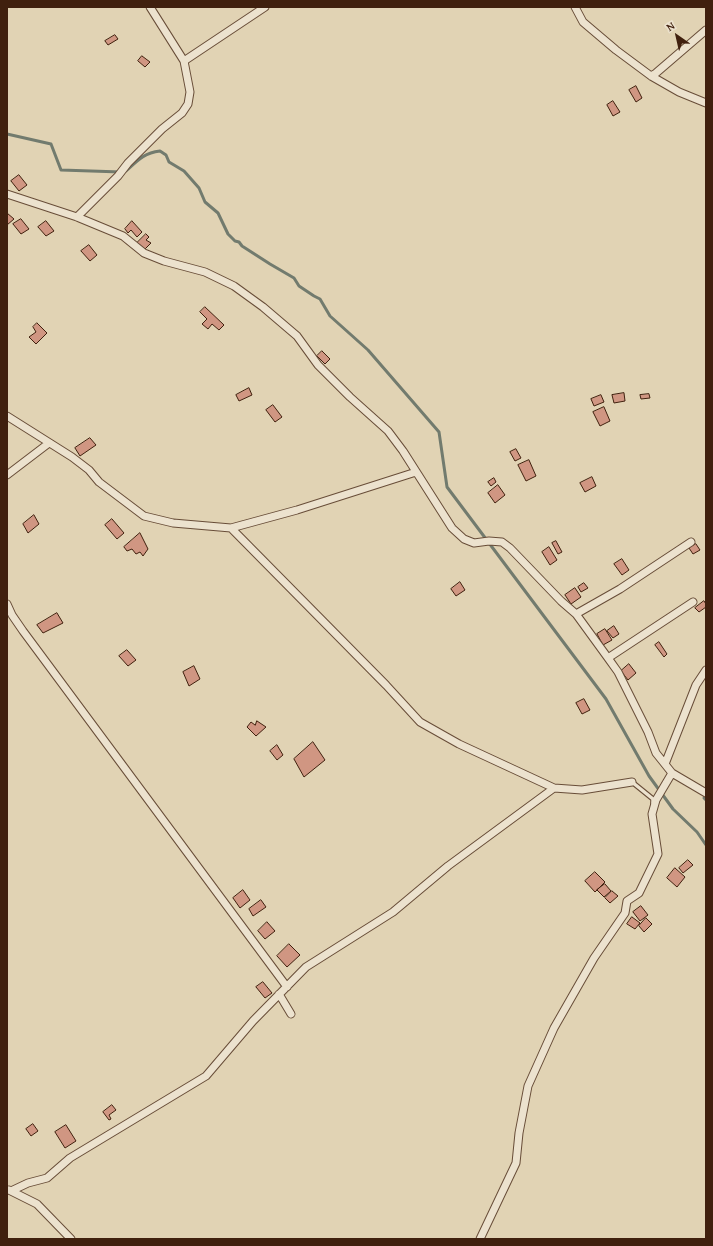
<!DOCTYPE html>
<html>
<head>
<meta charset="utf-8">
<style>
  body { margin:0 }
  #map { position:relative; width:713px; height:1246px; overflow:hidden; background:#e1d3b4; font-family:"Gentium Book Plus",serif }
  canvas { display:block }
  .frame { position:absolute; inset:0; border:8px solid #40200e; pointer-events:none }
  .north { position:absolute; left:657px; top:16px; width:40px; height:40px; -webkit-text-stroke:3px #ece2ce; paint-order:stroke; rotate:326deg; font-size:11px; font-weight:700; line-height:16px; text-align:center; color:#40200e }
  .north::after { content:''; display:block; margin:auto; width:14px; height:18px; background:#40200e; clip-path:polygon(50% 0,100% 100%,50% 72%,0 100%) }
</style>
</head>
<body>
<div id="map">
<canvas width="713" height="1246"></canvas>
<div class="frame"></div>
<div class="north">N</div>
</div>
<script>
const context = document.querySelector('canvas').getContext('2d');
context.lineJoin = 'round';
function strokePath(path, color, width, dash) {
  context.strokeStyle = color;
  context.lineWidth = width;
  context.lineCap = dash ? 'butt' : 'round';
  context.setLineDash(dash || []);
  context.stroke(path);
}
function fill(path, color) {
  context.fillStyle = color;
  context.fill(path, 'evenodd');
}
strokePath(new Path2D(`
  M 7,134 L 51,144 L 61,170 L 121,172
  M 126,171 C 138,160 144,153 160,151 L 166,155 L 169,162 L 184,171 L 199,188 L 205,202 L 218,213 L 228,234 L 235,241 L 239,242 L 242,246 L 270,264 L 294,278 L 299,286 L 314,296 L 320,299 L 330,316 L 368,350 L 439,432 L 447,487 L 606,699 L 649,776 L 673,809 L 697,832 L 706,845
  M 704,798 L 706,800`), '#727b6e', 3);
const building = new Path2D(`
  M 115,35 L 118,39 L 108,45 L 105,41 Z
  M 142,56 L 150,62 L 145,67 L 138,61 Z
  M 636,86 L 642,98 L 636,102 L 629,90 Z
  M 613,101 L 620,112 L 613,116 L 607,105 Z
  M 19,175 L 27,185 L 19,191 L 11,181 Z
  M 7,213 L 14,219 L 7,225 Z
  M 21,219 L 29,229 L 21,234 L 13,224 Z
  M 46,221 L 54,231 L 46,236 L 38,227 Z
  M 132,221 L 142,232 L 137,237 L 131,230 L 128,233 L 125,229 Z
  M 146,234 L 149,237 L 146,240 L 151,243 L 144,250 L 136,244 Z
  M 89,245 L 97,255 L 90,261 L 81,251 Z
  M 205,307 L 224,325 L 219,330 L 212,324 L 208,329 L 202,324 L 207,319 L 200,312 Z
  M 37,323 L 47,333 L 36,344 L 29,337 L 36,332 L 33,327 Z
  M 322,351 L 330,359 L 325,364 L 317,356 Z
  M 249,388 L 252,395 L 239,401 L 236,395 Z
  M 624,393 L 625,401 L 614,403 L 612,395 Z
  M 649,394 L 650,398 L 641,399 L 640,395 Z
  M 601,395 L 604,402 L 594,406 L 591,399 Z
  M 273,405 L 282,417 L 275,422 L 266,410 Z
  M 604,407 L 610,421 L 600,426 L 593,412 Z
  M 90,438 L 96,445 L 80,456 L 75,448 Z
  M 516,449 L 521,458 L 515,461 L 510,452 Z
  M 529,460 L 536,476 L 526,481 L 518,465 Z
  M 592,477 L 596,486 L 585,492 L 580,483 Z
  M 494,478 L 496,482 L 491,486 L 488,482 Z
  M 498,485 L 505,495 L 495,503 L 488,493 Z
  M 34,515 L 39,524 L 28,533 L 23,524 Z
  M 112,519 L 124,533 L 117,539 L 105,525 Z
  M 140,533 L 148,549 L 143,556 L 140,552 L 136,554 L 132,549 L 127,551 L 124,547 Z
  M 556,541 L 562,552 L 558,554 L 552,543 Z
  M 696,544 L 700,550 L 693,554 L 689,548 Z
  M 549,547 L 557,560 L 550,565 L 542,552 Z
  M 622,559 L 629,570 L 622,575 L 614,564 Z
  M 460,582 L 465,590 L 456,596 L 451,589 Z
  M 584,583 L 588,588 L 581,592 L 578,587 Z
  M 575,588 L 581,597 L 571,604 L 565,595 Z
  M 704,601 L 706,604 L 706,607 L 699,612 L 695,608 Z
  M 57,613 L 63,623 L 43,633 L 37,625 Z
  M 614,626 L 619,634 L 613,638 L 607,631 Z
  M 605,629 L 612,640 L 603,645 L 597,634 Z
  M 659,642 L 667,654 L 664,657 L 655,645 Z
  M 127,650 L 136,660 L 128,666 L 119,656 Z
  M 629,664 L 636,673 L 628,680 L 621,671 Z
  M 194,666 L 200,679 L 189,686 L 183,672 Z
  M 584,699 L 590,710 L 582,714 L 576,703 Z
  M 257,721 L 266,727 L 256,736 L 247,727 L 251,722 L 255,725 Z
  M 313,742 L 325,760 L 304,777 L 294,759 Z
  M 277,745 L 283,755 L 277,760 L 270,751 Z
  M 688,860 L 693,865 L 683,873 L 679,868 Z
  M 675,868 L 685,877 L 677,887 L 667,878 Z
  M 595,872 L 605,882 L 595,892 L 585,881 Z
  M 605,884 L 611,891 L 604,897 L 597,890 Z
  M 243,890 L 250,900 L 240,908 L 233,898 Z
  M 612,891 L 618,896 L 610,903 L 605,898 Z
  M 261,900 L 266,907 L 253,916 L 249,909 Z
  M 641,906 L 648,915 L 640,921 L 633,912 Z
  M 632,917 L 640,923 L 635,929 L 627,924 Z
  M 646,918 L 652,924 L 644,932 L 639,926 Z
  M 267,922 L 275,931 L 265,939 L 258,931 Z
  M 289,944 L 300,955 L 287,967 L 277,956 Z
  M 263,982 L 272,993 L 265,998 L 256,987 Z
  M 112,1105 L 116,1110 L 109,1115 L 111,1119 L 109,1120 L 103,1112 Z
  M 33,1124 L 38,1131 L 31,1136 L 26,1129 Z
  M 66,1125 L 76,1141 L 65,1148 L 55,1132 Z`);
fill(building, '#d09682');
strokePath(building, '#40200e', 1);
const lane = new Path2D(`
  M 632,782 L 653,799 L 653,803`);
const street = new Path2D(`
  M 575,7 L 583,22 L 616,50 L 651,76 L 679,92 L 706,103
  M 184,61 L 265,7
  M 651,76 L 656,73 L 706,30
  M 7,194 L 77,217 L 123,236 L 144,253 L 164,261 L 205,272 L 234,286 L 263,307 L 297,336 L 318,365 L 350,397 L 388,431 L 403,451 L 452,528 L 464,539 L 474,543 L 489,541 L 502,542 L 510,548 L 561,601 L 576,614 L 608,658 L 618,672 L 648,732 L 656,753 L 672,773 L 706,793
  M 77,217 L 118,176 L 128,163 L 162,129 L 182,113 L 188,104 L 190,92 L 184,61 L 150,7
  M 7,416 L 72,457 L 89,470 L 99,482 L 144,516 L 173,523 L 231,528 L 297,510 L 416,472
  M 7,475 L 49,443
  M 231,528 L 386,685 L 420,722 L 459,744 L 554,788 L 582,790 L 632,782
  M 7,604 L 12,615 L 23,631 L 287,987
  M 576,614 L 620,589 L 691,542
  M 608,658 L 693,602
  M 665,764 L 696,685 L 706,670
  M 279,994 L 291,1014
  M 9,1190 L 37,1204 L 71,1239
  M 11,1191 L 28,1183 L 47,1178 L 70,1158 L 206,1076 L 253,1021 L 306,967 L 393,912 L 448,866 L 554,788
  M 480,1239 L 516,1163 L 519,1133 L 528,1086 L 554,1028 L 594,958 L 625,913 L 627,901 L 639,893 L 658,854 L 652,814 L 656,800 L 672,773`);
strokePath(lane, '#684d38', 5.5);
strokePath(street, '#684d38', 9);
strokePath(lane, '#ece2ce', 3.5);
strokePath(street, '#ece2ce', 7);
</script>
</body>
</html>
